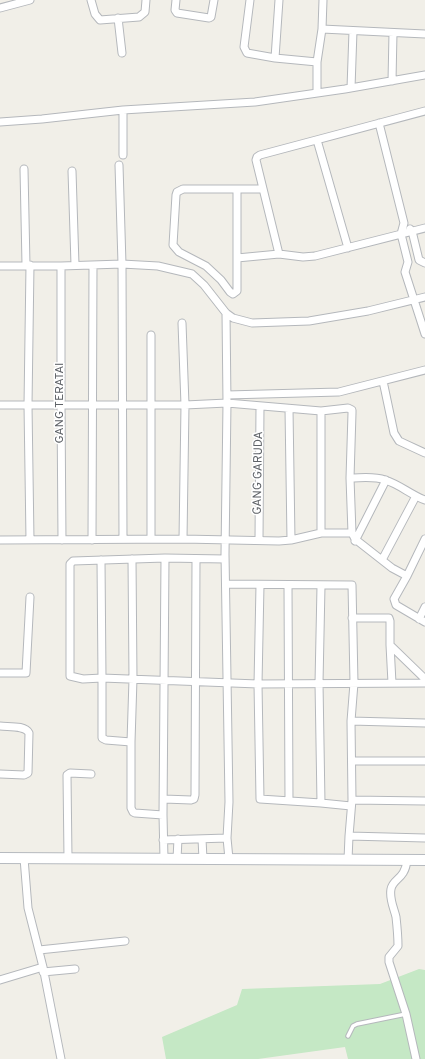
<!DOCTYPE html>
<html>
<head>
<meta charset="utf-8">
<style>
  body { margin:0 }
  canvas { display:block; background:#f1efe8 }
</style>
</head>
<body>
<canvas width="425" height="1059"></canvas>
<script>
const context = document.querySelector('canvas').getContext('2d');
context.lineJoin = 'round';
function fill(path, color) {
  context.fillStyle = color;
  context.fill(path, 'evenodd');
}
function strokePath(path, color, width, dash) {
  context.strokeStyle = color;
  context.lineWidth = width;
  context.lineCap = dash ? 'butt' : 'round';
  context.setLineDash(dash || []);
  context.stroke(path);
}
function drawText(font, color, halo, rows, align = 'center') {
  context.font = font + ' Overpass,sans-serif';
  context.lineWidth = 3;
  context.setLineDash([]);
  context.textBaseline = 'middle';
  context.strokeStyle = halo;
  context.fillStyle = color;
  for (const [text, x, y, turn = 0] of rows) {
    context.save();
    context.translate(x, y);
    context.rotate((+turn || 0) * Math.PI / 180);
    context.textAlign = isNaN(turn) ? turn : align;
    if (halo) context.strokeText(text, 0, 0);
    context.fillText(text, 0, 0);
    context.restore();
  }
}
fill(new Path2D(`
  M 419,969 L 425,970 L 425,1059 L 348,1059 L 345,1047 L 258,1059 L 166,1059 L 162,1037 L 237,1005 L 242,989 L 380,984 Z`), '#c5e8c5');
const service = new Path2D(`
  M 348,1036 L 353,1026 L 357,1024 L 406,1014`);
const minor = new Path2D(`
  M 91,0 L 95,14 L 100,20 L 139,17 L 145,12 L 146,0
  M 176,0 L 175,10 L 177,13 L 209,18 L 211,17 L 214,0
  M 250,0 L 244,47 L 247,53 L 275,58 L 317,62
  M 0,8 L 30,0
  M 118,18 L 122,53
  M 322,29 L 425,34
  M 275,58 L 279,0
  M 392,81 L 393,33
  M 351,88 L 353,31
  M 317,93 L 317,62 L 322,29 L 323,0
  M 123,110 L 123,155
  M 0,122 L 42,119 L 123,110 L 255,102 L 345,89 L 425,75
  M 379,123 L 404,223 L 401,234 L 408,262 L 405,272 L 425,334
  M 317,140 L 348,248
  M 119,165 L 122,264 L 123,539
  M 24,169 L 26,265
  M 72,171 L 75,265
  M 237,189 L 237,258 L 279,254 L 303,257 L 315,256 L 425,228
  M 410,229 L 412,231 L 419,260 L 425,263
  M 279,254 L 256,160 L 257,157 L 260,155 L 425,111
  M 237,258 L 237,291 L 233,294 L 230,292 L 221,280 L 206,266 L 179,252 L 173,245 L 176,195 L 177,192 L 183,189 L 263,189
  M 0,266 L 61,266 L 122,264 L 158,266 L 192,274 L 204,285 L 226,313 L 233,318 L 252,323 L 309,321 L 368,311 L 425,297
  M 61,266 L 61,405 L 62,540
  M 226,313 L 227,403 L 225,554 L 229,802 L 227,838 L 229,859
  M 182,323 L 185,405 L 183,539
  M 383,381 L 394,433 L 399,441 L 425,453
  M 227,395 L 339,392 L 425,370
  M 0,405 L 185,405 L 227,403 L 321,411 L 348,408 L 352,410 L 352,413 L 350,478 L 352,533
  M 350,478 C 362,478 374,476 385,480 C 399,484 411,495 425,500
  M 321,533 L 321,411
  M 151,539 L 151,335
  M 0,540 L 183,539 L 279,541 L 291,540 L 289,409
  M 30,540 L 28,405 L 30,265
  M 92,540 L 93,265
  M 259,540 L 260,406
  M 291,540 L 321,533 L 352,533 L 355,539 L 392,568 L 407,576 L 425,539
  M 355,541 L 386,480
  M 132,559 L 133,679 L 131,742 L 131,808 L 133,812 L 135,813 L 163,815 L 164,859
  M 101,560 L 102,678 L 83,679 L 70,676 L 70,564 L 73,561 L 165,558 L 225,559
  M 382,560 L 416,496
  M 407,576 L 394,599 L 396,605 L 425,622
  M 226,584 L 352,585 L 354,683 L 351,721 L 352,800 L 349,836 L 425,838
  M 260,585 L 258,684 L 260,799 L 321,803
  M 288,585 L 289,801
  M 321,586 L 319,683 L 321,803 L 351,806
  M 352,618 L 389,618 L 390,621 L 390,645
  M 419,619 L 425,607
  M 0,673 L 26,673 L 30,597
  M 392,683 L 390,645 L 425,679
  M 351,721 L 425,723
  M 0,726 C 9,727 25,725 29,733 L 28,773 L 24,775 L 0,774
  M 131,742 L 106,740 L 102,738 L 102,678 L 258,684 L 425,683
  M 352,761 L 425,761
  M 164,799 L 191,800 L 194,799 L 195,795 L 196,559
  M 352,800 L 425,801
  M 163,815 L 165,558
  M 202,839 L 203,859
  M 163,840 L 227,838
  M 24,858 L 28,908 L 43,967 L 61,1059
  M 68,858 L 67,775 L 70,773 L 91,774
  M 177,859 L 178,839
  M 348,860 L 349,836
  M 407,860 C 405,880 393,878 391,889 C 389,899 394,908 396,917 C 397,926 398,936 398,946 L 389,957 L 389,962 L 406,1014 L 416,1059
  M 39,950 L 125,941
  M 43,972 L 75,969
  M 0,980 L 43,967`);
const secondary = new Path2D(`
  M 0,858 L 425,860`);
strokePath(service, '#b5b8bc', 5.5);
strokePath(minor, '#b5b8bc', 9);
strokePath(secondary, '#b6babf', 12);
strokePath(service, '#fff', 3.5);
strokePath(minor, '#fff', 7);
strokePath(secondary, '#fff', 10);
drawText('12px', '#5f6368', '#fff', [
  ["GANG TERATAI",61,403,-90],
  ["GANG GARUDA",259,473,-89]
]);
</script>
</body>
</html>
